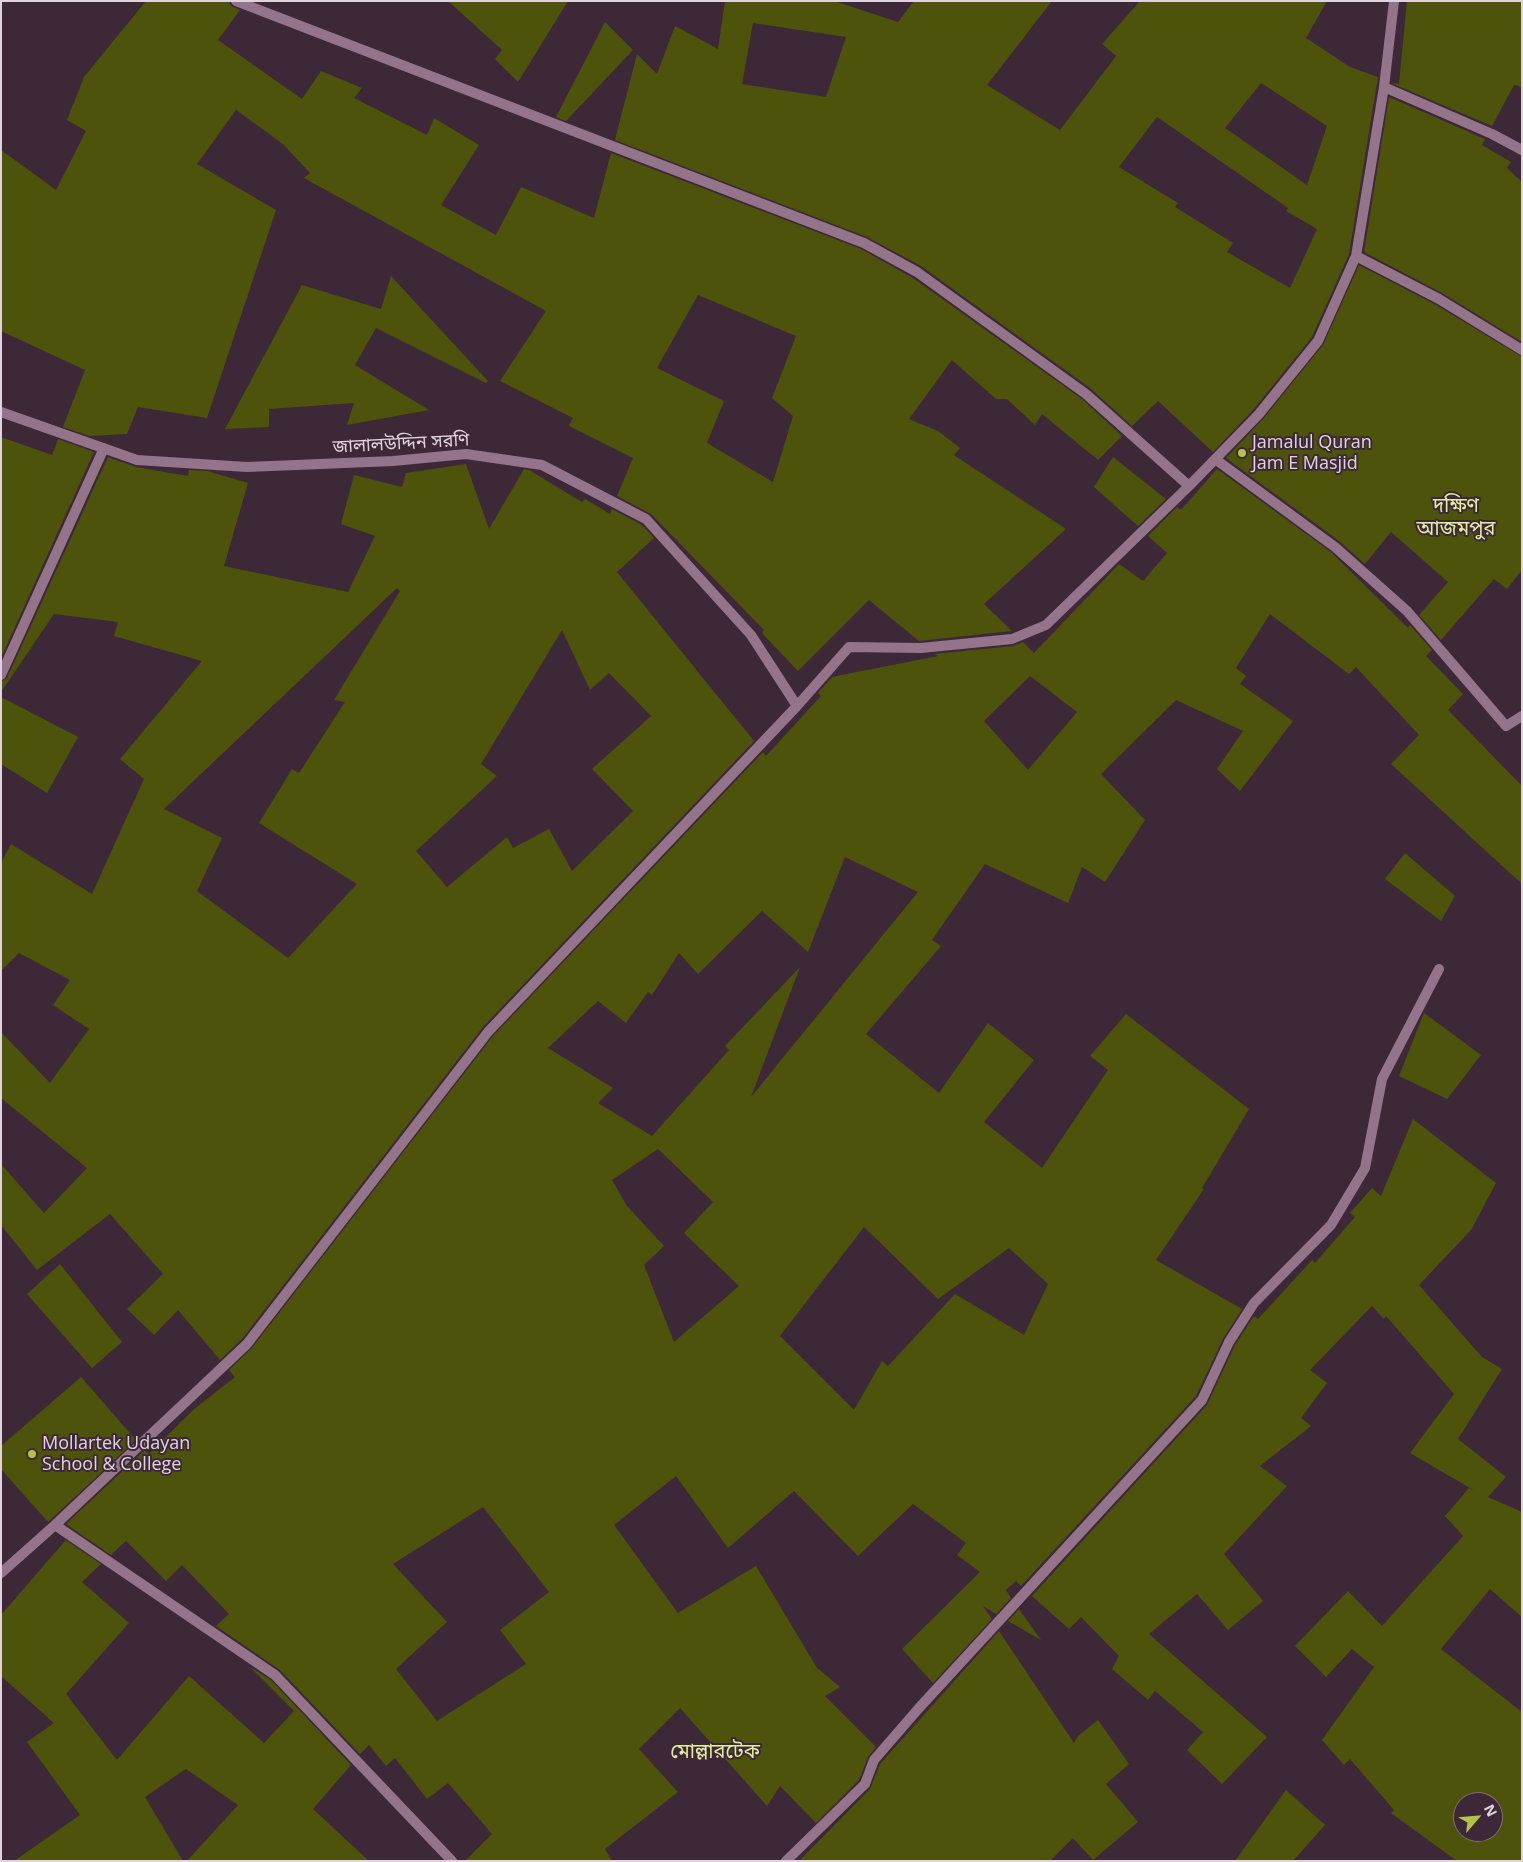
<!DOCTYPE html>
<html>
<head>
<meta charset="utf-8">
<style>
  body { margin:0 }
  #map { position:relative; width:1523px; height:1862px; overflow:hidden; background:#3d2838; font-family:"Open Sans",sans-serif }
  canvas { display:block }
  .frame { position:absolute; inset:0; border:2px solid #e1d3dd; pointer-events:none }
  .north { position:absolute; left:1453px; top:1792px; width:50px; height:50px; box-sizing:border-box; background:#3d2838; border:1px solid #7f6c7a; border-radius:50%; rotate:63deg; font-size:14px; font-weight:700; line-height:20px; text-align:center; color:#e1d3dd }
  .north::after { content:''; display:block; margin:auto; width:18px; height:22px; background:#b5c249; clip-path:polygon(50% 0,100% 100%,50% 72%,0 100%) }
</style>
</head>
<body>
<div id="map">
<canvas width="1523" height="1862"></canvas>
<div class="frame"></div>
<div class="north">N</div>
</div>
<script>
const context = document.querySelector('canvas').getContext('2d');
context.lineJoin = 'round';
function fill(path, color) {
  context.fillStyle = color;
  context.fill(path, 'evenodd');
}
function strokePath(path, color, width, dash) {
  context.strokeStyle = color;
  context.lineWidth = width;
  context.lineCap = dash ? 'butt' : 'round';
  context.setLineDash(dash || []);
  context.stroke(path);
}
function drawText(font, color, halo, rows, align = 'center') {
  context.font = font + ' "Open Sans","Noto Sans Bengali",sans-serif';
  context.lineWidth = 4;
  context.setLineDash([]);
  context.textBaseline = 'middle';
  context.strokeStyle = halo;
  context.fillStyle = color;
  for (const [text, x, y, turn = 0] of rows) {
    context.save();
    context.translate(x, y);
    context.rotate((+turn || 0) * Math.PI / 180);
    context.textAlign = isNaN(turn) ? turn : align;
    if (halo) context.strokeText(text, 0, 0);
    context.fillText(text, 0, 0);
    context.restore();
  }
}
fill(new Path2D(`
  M 146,1 L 229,1 L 231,6 L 240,10 L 218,40 L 302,99 L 321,71 L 362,88 L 354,98 L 427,135 L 434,118 L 479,145 L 441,205 L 496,235 L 521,187 L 594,218 L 611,153 L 861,249 L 913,278 L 1082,399 L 1122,436 L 1098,460 L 1042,414 L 1035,425 L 1007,399 L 996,399 L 952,360 L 909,419 L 938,431 L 960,448 L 954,455 L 1066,529 L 984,604 L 1012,631 L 919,641 L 869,600 L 798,671 L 762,633 L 764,630 L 651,514 L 617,496 L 633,458 L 569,426 L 573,418 L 500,381 L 546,311 L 304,178 L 310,173 L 283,144 L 236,110 L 197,164 L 276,210 L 207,418 L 138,407 L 127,434 L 89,436 L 63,427 L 85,370 L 1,331 L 1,150 L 56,190 L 86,131 L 67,120 L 84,77 ZM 698,295 L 796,336 L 772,398 L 793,416 L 773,482 L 707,443 L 724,401 L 657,368 Z
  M 448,1 L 568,1 L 518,82 L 495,59 L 502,50 Z
  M 725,1 L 834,1 L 898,22 L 914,1 L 1052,1 L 987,85 L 1060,130 L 1116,56 L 1102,44 L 1140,1 L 1327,1 L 1306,38 L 1350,67 L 1378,77 L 1349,254 L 1312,337 L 1254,409 L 1213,452 L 1158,401 L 1132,426 L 1090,388 L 921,266 L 867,237 L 615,140 L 637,54 L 657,74 L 675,26 L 718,49 ZM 753,23 L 846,37 L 826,97 L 742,84 ZM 1261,83 L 1327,126 L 1307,185 L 1225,128 ZM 1157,117 L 1288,208 L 1286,211 L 1317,229 L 1290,288 L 1227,252 L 1233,243 L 1175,207 L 1178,203 L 1119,167 Z
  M 1407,1 L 1522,1 L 1522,87 L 1514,85 L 1492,126 L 1391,83 L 1399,84 Z
  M 605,22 L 633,50 L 566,121 L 556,117 Z
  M 1389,97 L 1485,139 L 1482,145 L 1511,162 L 1507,168 L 1522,182 L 1522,342 L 1442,293 L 1364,252 Z
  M 1359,265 L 1436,305 L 1522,357 L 1522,570 L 1507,589 L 1494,579 L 1441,640 L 1419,615 L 1448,582 L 1391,532 L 1365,564 L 1339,541 L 1226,458 L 1264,418 L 1323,345 Z
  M 391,276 L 488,381 L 486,383 L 376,328 L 355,365 L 429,410 L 347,425 L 354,403 L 269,409 L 269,427 L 225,429 L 302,285 L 381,309 Z
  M 1,437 L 52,455 L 58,439 L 94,452 L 1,658 Z
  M 108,457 L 136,467 L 188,476 L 189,470 L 207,471 L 248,483 L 224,566 L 348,592 L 375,536 L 341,524 L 354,475 L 402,487 L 406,473 L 466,464 L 489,529 L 524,469 L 529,470 L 582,502 L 585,499 L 610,514 L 612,509 L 642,525 L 654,538 L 617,572 L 754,741 L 483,1027 L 242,1339 L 220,1360 L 178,1310 L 154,1335 L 127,1309 L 163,1274 L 110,1214 L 37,1270 L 1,1225 L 1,1164 L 44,1213 L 87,1168 L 1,1098 L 1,1032 L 50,1083 L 89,1029 L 53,1005 L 70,980 L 19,953 L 1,971 L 1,863 L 11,844 L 92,894 L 144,779 L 120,759 L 202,661 L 114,636 L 118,622 L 54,614 L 1,692 L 1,682 L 7,678 ZM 397,588 L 400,591 L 334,700 L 345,702 L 299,773 L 292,769 L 259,823 L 357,884 L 288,958 L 197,891 L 222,838 L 164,809 ZM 562,630 L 590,690 L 609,673 L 651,716 L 592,769 L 633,811 L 572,871 L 549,829 L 513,848 L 507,837 L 447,887 L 416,851 L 497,776 L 481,764 Z
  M 1113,457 L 1166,499 L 1138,526 L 1094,487 Z
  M 1217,469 L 1331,552 L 1408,628 L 1410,625 L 1432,650 L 1426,656 L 1463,694 L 1448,710 L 1522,786 L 1522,884 L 1391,764 L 1419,735 L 1356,667 L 1349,674 L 1270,614 L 1236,668 L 1246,676 L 1240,684 L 1293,721 L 1240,791 L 1217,769 L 1243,731 L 1176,700 L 1101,774 L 1145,820 L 1105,882 L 1082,867 L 1068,903 L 985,864 L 932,940 L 941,946 L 866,1034 L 939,1093 L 988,1023 L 1034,1060 L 984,1122 L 1042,1168 L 1108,1070 L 1090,1056 L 1126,1014 L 1249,1109 L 1202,1188 L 1204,1189 L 1156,1260 L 1242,1309 L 1223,1339 L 1196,1396 L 1021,1586 L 1016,1581 L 1006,1590 L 1011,1598 L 996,1614 L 983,1606 L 992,1619 L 933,1683 L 902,1649 L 980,1572 L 957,1555 L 966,1543 L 913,1504 L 858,1556 L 794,1491 L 728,1548 L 676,1476 L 614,1525 L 678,1613 L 756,1566 L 817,1668 L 840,1687 L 825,1696 L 876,1747 L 868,1757 L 859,1780 L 816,1823 L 780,1786 L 767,1806 L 680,1708 L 639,1749 L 678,1792 L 605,1849 L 612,1861 L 465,1861 L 492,1834 L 448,1783 L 427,1799 L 395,1758 L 386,1766 L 369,1745 L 360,1754 L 280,1670 L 216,1626 L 229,1614 L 182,1565 L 166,1581 L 126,1541 L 111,1555 L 66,1524 L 145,1450 L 149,1454 L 193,1410 L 235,1377 L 229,1370 L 252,1348 L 493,1036 L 763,752 L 766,756 L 821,696 L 818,693 L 832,677 L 938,656 L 934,654 L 1013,646 L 1023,642 L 1034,653 L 1119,564 L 1143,581 L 1167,553 L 1148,536 L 1177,507 L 1181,510 ZM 1030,676 L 1077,712 L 1028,770 L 984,721 ZM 845,857 L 918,892 L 751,1097 L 800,967 L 725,1046 L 729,1050 L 652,1136 L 598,1103 L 613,1088 L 548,1048 L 598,1001 L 626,1023 L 648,992 L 652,995 L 679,953 L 698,974 L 762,911 L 808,952 ZM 658,1149 L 713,1202 L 684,1233 L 739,1286 L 674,1342 L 644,1265 L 664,1246 L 627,1206 L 612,1180 ZM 864,1227 L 938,1299 L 1009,1248 L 1048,1284 L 1024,1335 L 955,1294 L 888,1366 L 882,1361 L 854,1410 L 780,1336 ZM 483,1507 L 549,1592 L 500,1630 L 526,1664 L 437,1721 L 396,1669 L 447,1622 L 393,1564 Z
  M 1,697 L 78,737 L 47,793 L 1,764 Z
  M 1405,853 L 1455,896 L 1441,921 L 1385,879 Z
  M 1424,1013 L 1481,1055 L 1447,1099 L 1399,1076 Z
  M 1413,1119 L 1496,1183 L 1471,1230 L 1419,1285 L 1482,1357 L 1502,1369 L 1458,1439 L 1506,1477 L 1488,1497 L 1522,1512 L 1522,1617 L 1490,1589 L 1441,1649 L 1522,1712 L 1522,1861 L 1457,1861 L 1391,1813 L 1394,1810 L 1350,1759 L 1344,1765 L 1322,1740 L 1374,1667 L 1352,1649 L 1326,1677 L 1295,1646 L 1348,1591 L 1382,1626 L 1463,1536 L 1445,1516 L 1469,1488 L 1475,1491 L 1410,1453 L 1454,1394 L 1386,1316 L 1384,1319 L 1372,1306 L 1310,1370 L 1327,1383 L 1301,1418 L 1311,1426 L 1260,1466 L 1287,1486 L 1224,1554 L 1263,1601 L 1228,1630 L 1197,1594 L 1149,1634 L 1267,1737 L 1222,1784 L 1187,1750 L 1203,1732 L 1155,1691 L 1148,1700 L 1112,1669 L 1119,1656 L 1081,1617 L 1069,1629 L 1032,1596 L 1207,1405 L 1235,1345 L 1254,1316 L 1258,1319 L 1312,1260 L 1315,1263 L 1355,1217 L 1350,1213 L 1372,1188 L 1381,1196 ZM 1463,1802 L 1493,1802 L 1493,1832 L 1463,1832 Z
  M 60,1264 L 122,1342 L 92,1368 L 27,1294 Z
  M 81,1377 L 136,1440 L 48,1522 L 1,1469 L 1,1446 Z
  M 64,1539 L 101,1564 L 82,1582 L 129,1623 L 66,1694 L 117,1760 L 189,1676 L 264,1743 L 294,1711 L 250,1667 L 271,1680 L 351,1765 L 313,1809 L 369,1861 L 187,1861 L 238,1805 L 186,1769 L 145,1797 L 183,1861 L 14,1861 L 80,1815 L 27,1742 L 54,1723 L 1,1676 L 1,1615 L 65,1541 Z
  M 1019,1609 L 1041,1640 L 1008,1621 Z
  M 999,1631 L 1074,1743 L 1078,1736 L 1098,1720 L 1129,1764 L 1106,1784 L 1138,1822 L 1093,1860 L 1073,1838 L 1050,1861 L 799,1861 L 870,1789 L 880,1764 Z
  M 1286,1790 L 1325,1825 L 1293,1861 L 1235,1861 Z`), '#4d530b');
strokePath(new Path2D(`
  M 236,1 L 864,243 L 917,272 L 1086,394 L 1189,486
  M 1384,87 L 1492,134 L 1522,150
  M 1356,256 L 1439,299 L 1522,350
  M 1,412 L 137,460 L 247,467 L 393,461 L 466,454 L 542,465 L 646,519 L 751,635 L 797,706
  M 1215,459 L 1335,547 L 1407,611 L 1506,726 L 1522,716
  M 1,675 L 104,448
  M 55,1525 L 247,1344 L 488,1032 L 797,706 L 849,647 L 921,648 L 1012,639 L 1046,625 L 1189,486 L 1259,414 L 1318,341 L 1356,256 L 1384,87 L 1394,1
  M 1,1573 L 55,1525 L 275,1675 L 452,1861
  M 786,1861 L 865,1784 L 874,1760 L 919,1708 L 1202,1400 L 1229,1342 L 1254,1303 L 1331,1225 L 1365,1168 L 1382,1079 L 1439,969`), '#93748b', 10);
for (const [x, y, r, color] of [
  [1242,453,5,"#b5c249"],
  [32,1454,5,"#b5c249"]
]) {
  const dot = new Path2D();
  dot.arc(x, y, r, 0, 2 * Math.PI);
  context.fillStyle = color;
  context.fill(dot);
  strokePath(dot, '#3d2838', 2);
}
drawText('18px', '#e1d3dd', '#3d2838', [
  ["Jamalul Quran",1252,443],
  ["Jam E Masjid",1252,464],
  ["Mollartek Udayan",42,1444],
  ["School & College",42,1465]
], 'left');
drawText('18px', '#e1d3dd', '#3d2838', [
  ["জালালউদ্দিন সরণি",401,444,-3]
]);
drawText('20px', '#e2ed9f', '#3d2838', [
  ["দক্ষিণ",1456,506],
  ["আজমপুর",1456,529],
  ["মোল্লারটেক",715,1752]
]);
</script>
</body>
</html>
